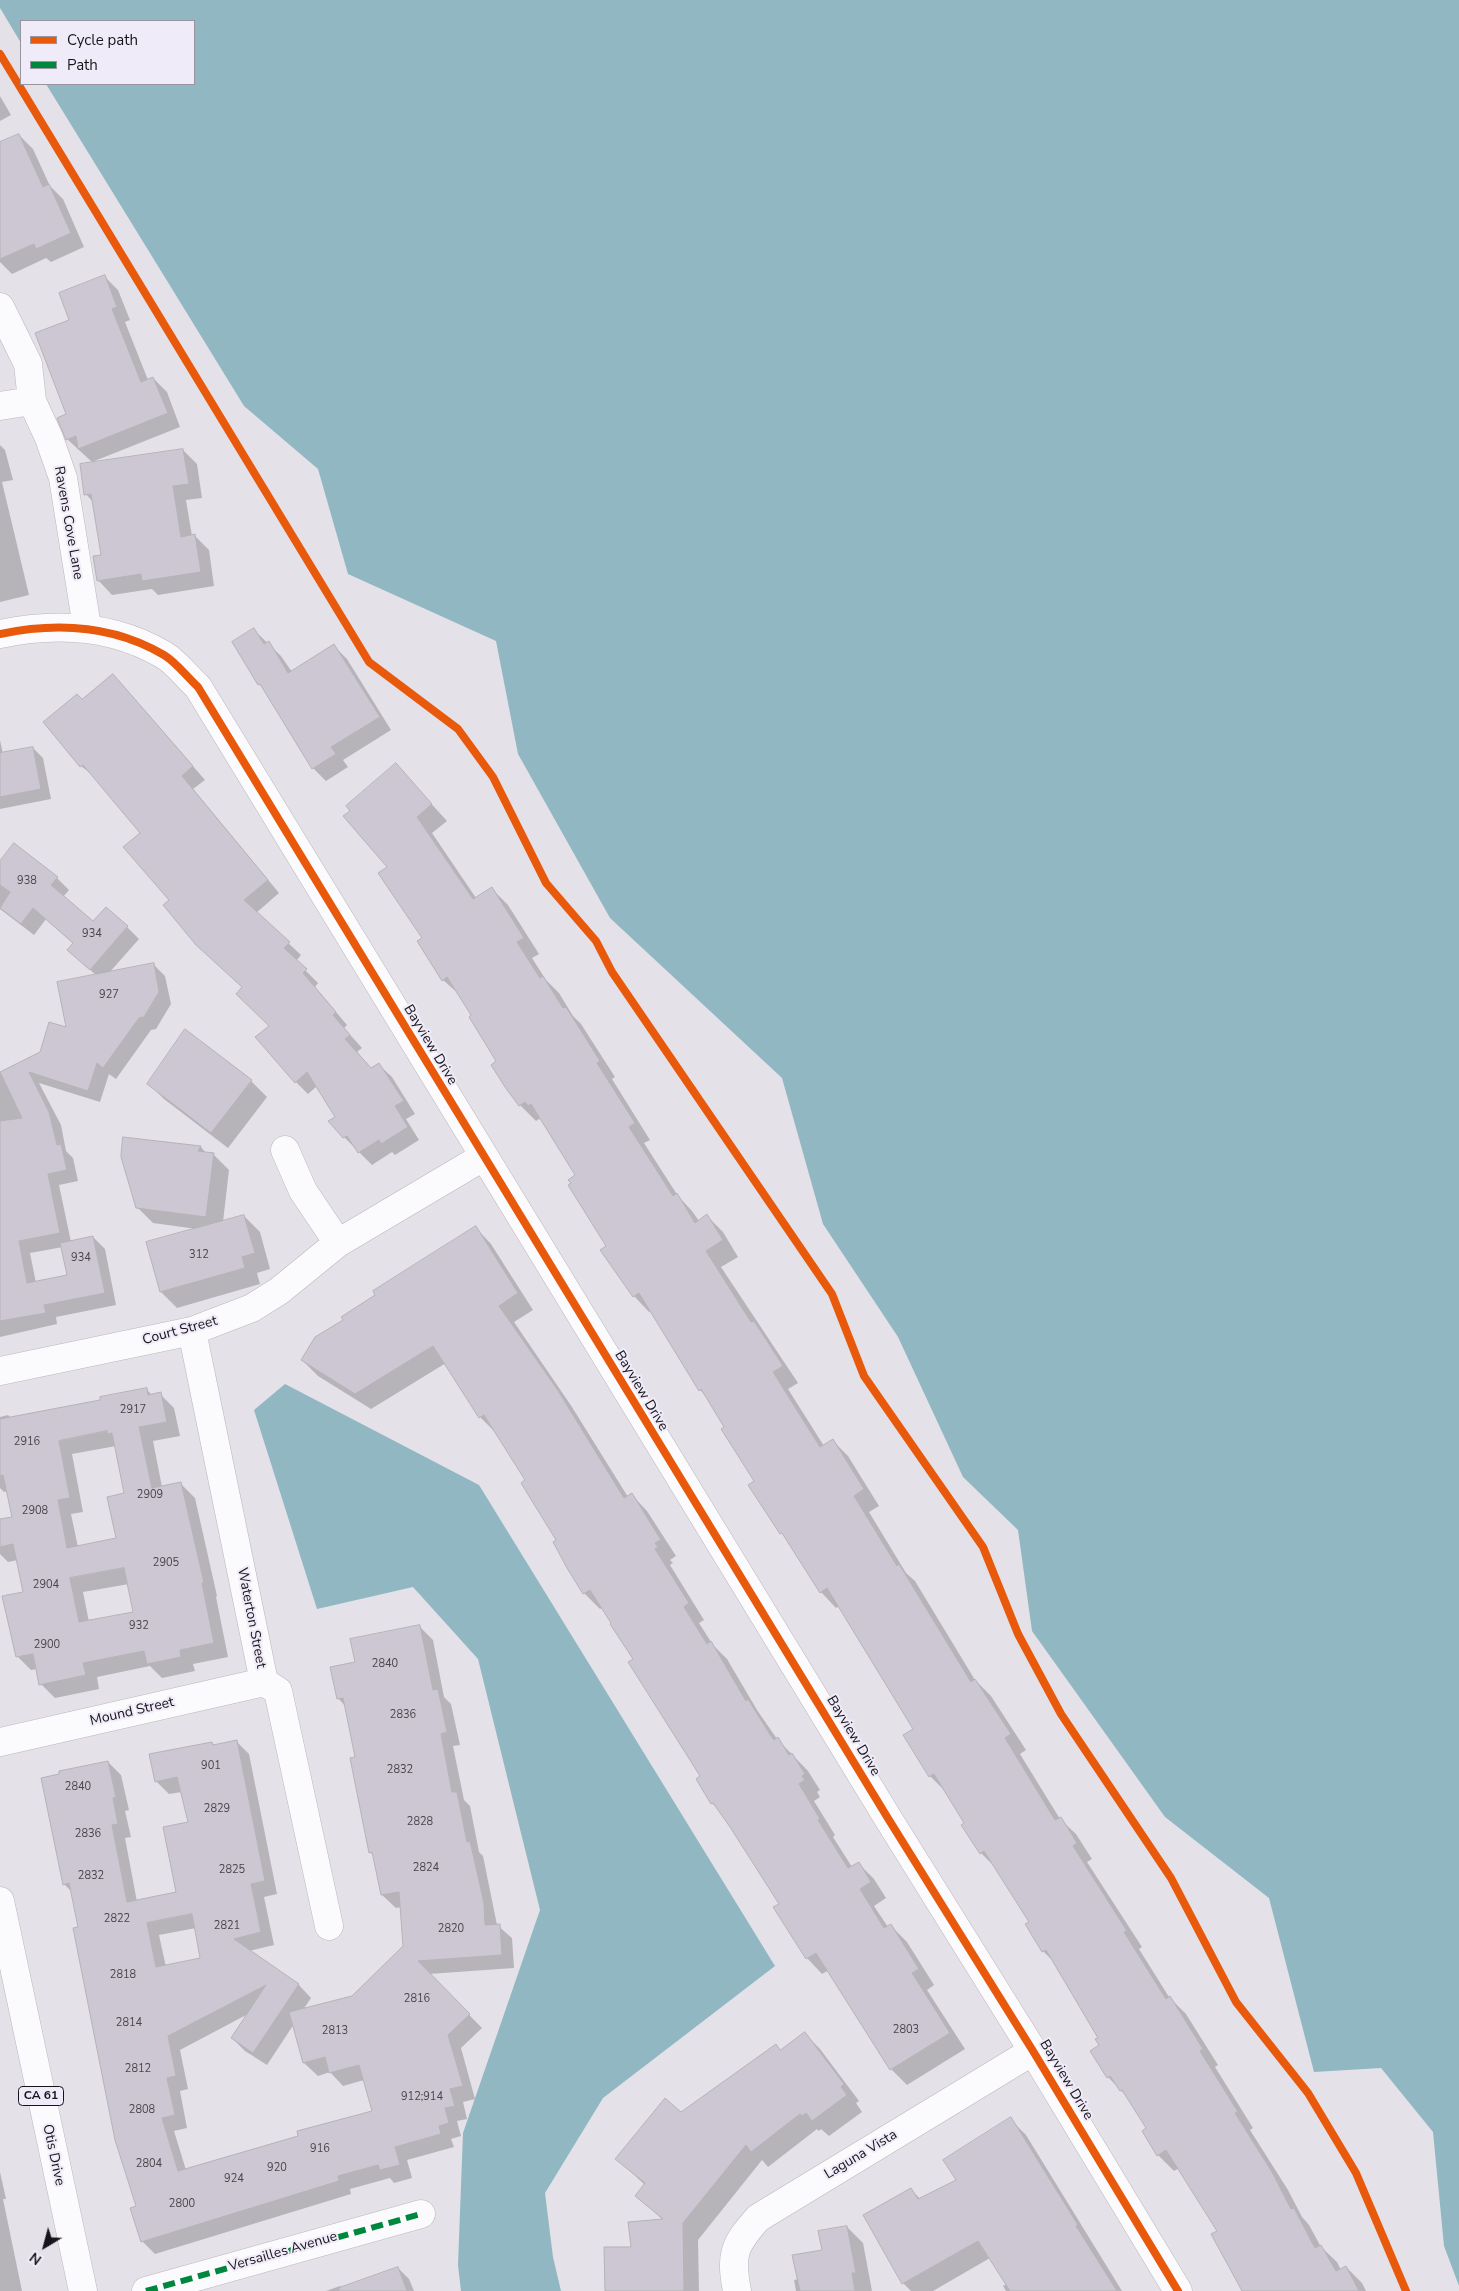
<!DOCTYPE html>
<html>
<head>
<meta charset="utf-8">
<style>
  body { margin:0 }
  #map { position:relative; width:1459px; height:2291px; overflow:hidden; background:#e4e1e8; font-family:"Nunito Sans",sans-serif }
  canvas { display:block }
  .legend { position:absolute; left:20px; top:20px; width:175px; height:65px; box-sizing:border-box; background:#f0ebf8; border:1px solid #99959f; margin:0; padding:6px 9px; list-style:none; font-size:15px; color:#17151a }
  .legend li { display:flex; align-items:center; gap:10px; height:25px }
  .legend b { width:25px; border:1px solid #99959f }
  .north { position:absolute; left:20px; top:2221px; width:50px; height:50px; -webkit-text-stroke:4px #f0ebf8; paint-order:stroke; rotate:217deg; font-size:14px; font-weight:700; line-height:20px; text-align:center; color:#17151a }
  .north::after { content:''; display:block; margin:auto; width:18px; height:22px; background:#17151a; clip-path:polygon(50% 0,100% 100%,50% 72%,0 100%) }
</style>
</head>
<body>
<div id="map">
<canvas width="1459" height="2291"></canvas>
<ul class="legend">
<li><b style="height:6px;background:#e8590c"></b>Cycle path</li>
<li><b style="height:6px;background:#00873e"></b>Path</li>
</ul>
<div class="north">N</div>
</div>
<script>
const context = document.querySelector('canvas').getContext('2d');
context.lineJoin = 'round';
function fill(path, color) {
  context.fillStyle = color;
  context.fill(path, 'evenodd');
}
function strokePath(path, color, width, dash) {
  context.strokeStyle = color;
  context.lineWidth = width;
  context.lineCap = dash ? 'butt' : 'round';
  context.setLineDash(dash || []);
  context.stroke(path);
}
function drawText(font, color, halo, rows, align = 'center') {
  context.font = font + ' "Nunito Sans",sans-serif';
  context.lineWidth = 4;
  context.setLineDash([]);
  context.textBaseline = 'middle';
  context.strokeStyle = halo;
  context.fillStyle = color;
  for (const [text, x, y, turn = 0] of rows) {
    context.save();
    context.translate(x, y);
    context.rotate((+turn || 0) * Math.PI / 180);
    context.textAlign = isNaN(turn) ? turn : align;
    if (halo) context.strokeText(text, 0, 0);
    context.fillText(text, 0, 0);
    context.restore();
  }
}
fill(new Path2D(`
  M 0,0 L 1459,0 L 1459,2286 L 1444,2246 L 1433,2132 L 1381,2068 L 1314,2072 L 1269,1898 L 1165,1817 L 1032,1631 L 1018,1530 L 963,1477 L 898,1337 L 823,1224 L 782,1078 L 610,918 L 518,754 L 496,641 L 348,574 L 318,469 L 244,406 L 46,84 L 194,84 L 194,21 L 21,21 L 21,43 L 0,8 Z
  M 285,1384 L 479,1485 L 775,1966 L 603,2098 L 545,2193 L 553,2257 L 561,2291 L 461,2291 L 458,2265 L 463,2133 L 540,1910 L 478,1659 L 413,1587 L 317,1609 L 254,1410 Z`), '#91b8c2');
fill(new Path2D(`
  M 0,96 L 11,115 L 0,121 Z
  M 19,135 L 33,149 L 50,186 L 63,199 L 84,247 L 51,262 L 46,258 L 12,274 L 0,262 L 0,144 Z
  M 104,276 L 118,290 L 130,320 L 125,322 L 148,380 L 153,378 L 167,392 L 180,427 L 92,462 L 67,439 L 71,321 Z
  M 0,445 L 5,450 L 13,480 L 2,482 L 29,595 L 0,602 Z
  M 183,450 L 197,464 L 202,498 L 186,500 L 192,536 L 195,536 L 209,550 L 214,586 L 158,595 L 152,589 L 112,595 L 98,580 L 102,556 L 93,502 L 86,494 Z
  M 254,630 L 281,656 L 292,672 L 334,646 L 347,659 L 391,730 L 343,760 L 348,767 L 326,781 L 313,768 L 266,691 L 259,684 Z
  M 125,688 L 205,780 L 193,789 L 279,893 L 256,913 L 301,955 L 296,961 L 318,983 L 315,987 L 347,1025 L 344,1028 L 362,1048 L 357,1052 L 372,1069 L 379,1065 L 392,1077 L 415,1114 L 406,1119 L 419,1140 L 395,1155 L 392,1152 L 372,1165 L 344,1137 L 337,1117 L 317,1086 L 308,1094 L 296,1082 L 270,1026 L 243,988 L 197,944 L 170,900 L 141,833 L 95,777 L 81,766 L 82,700 Z
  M 0,740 L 3,754 L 33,748 L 43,758 L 51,799 L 0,809 Z
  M 396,765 L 447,821 L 432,833 L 476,898 L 492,889 L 508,905 L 539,954 L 532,958 L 546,980 L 559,993 L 573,1016 L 581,1024 L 615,1077 L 612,1079 L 650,1140 L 644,1143 L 678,1196 L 692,1211 L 699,1221 L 707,1216 L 723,1232 L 738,1257 L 721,1267 L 798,1383 L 788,1389 L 824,1446 L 832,1440 L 848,1456 L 879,1506 L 869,1512 L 906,1573 L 915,1581 L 975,1680 L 991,1696 L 1026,1750 L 1020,1754 L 1060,1819 L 1076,1834 L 1092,1859 L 1087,1862 L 1142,1947 L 1139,1949 L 1169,1997 L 1186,2014 L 1218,2065 L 1215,2067 L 1253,2128 L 1250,2130 L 1288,2190 L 1302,2217 L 1309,2225 L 1321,2247 L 1337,2262 L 1341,2270 L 1346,2267 L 1362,2283 L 1366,2291 L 1243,2291 L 1219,2232 L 1179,2168 L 1174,2171 L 1158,2155 L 1148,2129 L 1129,2099 L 1108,2077 L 1100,2038 L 1068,1987 L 1069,1986 L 1056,1964 L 1043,1951 L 1031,1922 L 997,1869 L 981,1853 L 966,1823 L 946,1792 L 930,1776 L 915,1729 L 839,1606 L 836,1608 L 821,1592 L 750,1485 L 755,1482 L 726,1427 L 709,1399 L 700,1390 L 651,1311 L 649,1312 L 634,1296 L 608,1246 L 577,1176 L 541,1118 L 536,1121 L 520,1105 L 498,1061 L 460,995 L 443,980 L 389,867 Z
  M 0,863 L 57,878 L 69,890 L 63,897 L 93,923 L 127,927 L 139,939 L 109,973 L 153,964 L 165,976 L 171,1004 L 156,1029 L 151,1030 L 116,1079 L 109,1074 L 100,1102 L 39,1083 L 61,1125 L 66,1151 L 73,1158 L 78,1181 L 59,1185 L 71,1242 L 93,1237 L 105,1249 L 116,1305 L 56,1317 L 57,1324 L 0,1337 L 0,1073 L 41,1053 L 68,1029 L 96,975 L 81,962 L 74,944 L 46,919 L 34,935 L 0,909 ZM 63,1247 L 68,1276 L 36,1283 L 30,1253 Z
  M 251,1081 L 267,1097 L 228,1148 L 164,1099 L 148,1083 Z
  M 125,1138 L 201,1147 L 206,1153 L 213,1154 L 229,1170 L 223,1222 L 244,1216 L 260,1232 L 270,1269 L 257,1273 L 260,1284 L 177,1308 L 161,1292 L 197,1229 L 153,1223 L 137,1207 Z
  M 476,1228 L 491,1244 L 533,1310 L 514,1322 L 572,1407 L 628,1497 L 632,1495 L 647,1511 L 676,1556 L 670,1560 L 673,1563 L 670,1565 L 704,1620 L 699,1623 L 713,1645 L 727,1659 L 757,1710 L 777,1739 L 808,1771 L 820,1790 L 817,1792 L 820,1797 L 814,1801 L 835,1835 L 833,1837 L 852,1867 L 858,1863 L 874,1879 L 886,1898 L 874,1906 L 888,1927 L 891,1926 L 907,1942 L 934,1985 L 927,1990 L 965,2049 L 907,2085 L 891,2069 L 829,1970 L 822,1974 L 807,1958 L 780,1904 L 722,1813 L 712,1803 L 702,1777 L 603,1607 L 600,1609 L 584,1593 L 568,1567 L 558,1541 L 527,1481 L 496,1433 L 480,1417 L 446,1363 L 371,1409 L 318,1376 L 302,1360 L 344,1320 Z
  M 147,1390 L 152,1395 L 160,1394 L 174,1408 L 180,1436 L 153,1441 L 162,1487 L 181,1484 L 195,1498 L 217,1596 L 216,1597 L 228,1657 L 193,1664 L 195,1671 L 162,1678 L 150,1666 L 97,1677 L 99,1689 L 55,1698 L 41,1684 L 38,1669 L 31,1670 L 17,1656 L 24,1593 L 18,1560 L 8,1562 L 0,1554 L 0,1521 L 13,1518 L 8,1491 L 4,1492 L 0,1488 L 0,1417 L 8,1415 L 11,1418 L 102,1401 ZM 116,1446 L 126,1494 L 117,1539 L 78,1547 L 71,1514 L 83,1512 L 72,1454 ZM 129,1584 L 135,1613 L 89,1622 L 83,1592 Z
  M 420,1627 L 433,1640 L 444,1697 L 451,1704 L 460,1745 L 453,1746 L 464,1800 L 470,1806 L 479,1852 L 483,1856 L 497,1925 L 512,1938 L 514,1968 L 429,1974 L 482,2028 L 461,2048 L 475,2099 L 463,2102 L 467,2119 L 457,2121 L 461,2136 L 451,2139 L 454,2147 L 407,2160 L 412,2178 L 394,2183 L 390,2178 L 350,2189 L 351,2194 L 155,2254 L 142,2241 L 137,2207 L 72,1892 L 64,1884 L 108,1762 L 121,1775 L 129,1810 L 125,1811 L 131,1837 L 125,1838 L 137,1902 L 177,1893 L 189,1823 L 182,1792 L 169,1794 L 156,1781 L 212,1743 L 215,1746 L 236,1741 L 249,1754 L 277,1894 L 264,1897 L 274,1945 L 249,1951 L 298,1984 L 311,1998 L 303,2010 L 352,1997 L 404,1947 L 401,1907 L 396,1908 L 382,1895 L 374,1856 L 370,1852 L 357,1758 L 346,1707 L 338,1698 L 356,1663 ZM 196,1928 L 202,1958 L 166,1967 L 159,1935 ZM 248,2014 L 232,2038 L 245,2051 L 267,2065 L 294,2024 L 304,2063 L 318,2076 L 330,2072 L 343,2086 L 364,2080 L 374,2112 L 300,2137 L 186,2170 L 174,2131 L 187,2128 L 180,2091 L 188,2089 L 180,2050 Z
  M 804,2033 L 820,2049 L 859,2101 L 856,2103 L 862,2112 L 829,2136 L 821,2129 L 819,2131 L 817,2129 L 768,2167 L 762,2160 L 698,2240 L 699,2291 L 607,2291 L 632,2248 L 663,2220 L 637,2196 L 645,2185 L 617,2159 L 681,2113 L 781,2051 Z
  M 1010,2119 L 1026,2135 L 1122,2291 L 1006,2291 L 1003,2286 L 1006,2284 L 990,2258 L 933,2291 L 911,2291 L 903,2283 L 911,2189 L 920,2199 L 958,2180 Z
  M 0,2172 L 6,2199 L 3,2199 L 22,2291 L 0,2291 Z
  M 847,2227 L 863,2243 L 872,2291 L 796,2291 L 794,2280 L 799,2279 Z
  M 398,2268 L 409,2279 L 414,2291 L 326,2291 L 340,2286 L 342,2288 Z`), '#0003');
const building = new Path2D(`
  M 19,134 L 43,187 L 49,184 L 71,233 L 36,249 L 34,244 L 0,259 L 0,142 Z
  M 105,275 L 117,307 L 112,309 L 141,382 L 153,377 L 168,413 L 78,449 L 76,436 L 66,440 L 57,418 L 66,414 L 35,333 L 69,320 L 59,293 Z
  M 183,449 L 189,484 L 173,486 L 181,537 L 195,534 L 201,572 L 142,581 L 141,574 L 97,581 L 93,556 L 101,555 L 91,494 L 84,495 L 80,464 Z
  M 254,628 L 264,644 L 269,641 L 288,673 L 334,644 L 380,717 L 331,747 L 336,754 L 312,769 L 260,684 L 258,685 L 232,642 Z
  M 113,674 L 193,766 L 182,776 L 268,880 L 244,900 L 290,942 L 284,948 L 307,969 L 303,973 L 336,1012 L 333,1015 L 350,1035 L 345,1039 L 371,1068 L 379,1063 L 404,1101 L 395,1106 L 408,1127 L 381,1144 L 379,1140 L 358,1153 L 347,1136 L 343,1138 L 328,1121 L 335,1117 L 307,1072 L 295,1083 L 255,1037 L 269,1026 L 236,994 L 242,987 L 196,945 L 163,905 L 169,900 L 123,847 L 140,833 L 83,765 L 80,767 L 43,722 L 77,694 L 82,699 Z
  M 33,747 L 41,789 L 0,797 L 0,753 Z
  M 396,763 L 432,804 L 417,817 L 473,899 L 492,887 L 524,938 L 517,942 L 540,978 L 543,976 L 563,1008 L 566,1007 L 600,1061 L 597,1063 L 635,1123 L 629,1127 L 673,1196 L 677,1193 L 695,1223 L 707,1214 L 723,1240 L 706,1251 L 751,1322 L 754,1321 L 783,1366 L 773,1372 L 820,1447 L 833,1439 L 864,1489 L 854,1496 L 897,1566 L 899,1564 L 971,1682 L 975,1679 L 1011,1734 L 1005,1738 L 1055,1820 L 1061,1817 L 1077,1843 L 1073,1846 L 1127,1931 L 1124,1932 L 1166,1999 L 1170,1996 L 1203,2049 L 1200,2051 L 1238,2112 L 1235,2113 L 1272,2172 L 1291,2209 L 1294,2208 L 1315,2248 L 1321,2245 L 1336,2271 L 1346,2266 L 1359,2291 L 1242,2291 L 1211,2234 L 1217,2231 L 1166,2150 L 1157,2156 L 1142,2131 L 1146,2128 L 1122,2090 L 1120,2091 L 1110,2076 L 1107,2078 L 1090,2051 L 1099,2045 L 1095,2039 L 1098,2038 L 1046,1950 L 1042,1952 L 1025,1924 L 1029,1922 L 984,1851 L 980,1854 L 961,1825 L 964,1823 L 934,1774 L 929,1777 L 903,1735 L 913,1729 L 827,1588 L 820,1593 L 782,1533 L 780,1534 L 748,1485 L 754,1481 L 721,1429 L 724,1427 L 701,1389 L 699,1391 L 639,1293 L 633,1297 L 600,1250 L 606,1246 L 568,1185 L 571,1183 L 568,1180 L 575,1175 L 531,1104 L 528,1106 L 525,1102 L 519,1106 L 505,1087 L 491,1065 L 496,1061 L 469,1017 L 471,1015 L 447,977 L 442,981 L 417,941 L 422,938 L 378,873 L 387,867 L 343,816 L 350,811 L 346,806 Z
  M 14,843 L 58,877 L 51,885 L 93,921 L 106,907 L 128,926 L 90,970 L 67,950 L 73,943 L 33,908 L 21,924 L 0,908 L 10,892 L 0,885 L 0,861 Z
  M 154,963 L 159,992 L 144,1017 L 139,1018 L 103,1068 L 97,1063 L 88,1091 L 29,1072 L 49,1112 L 57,1145 L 61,1144 L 67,1170 L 48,1174 L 60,1233 L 19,1241 L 27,1283 L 67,1275 L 60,1243 L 93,1236 L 105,1293 L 44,1305 L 46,1313 L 0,1321 L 0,1121 L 22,1118 L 0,1072 L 40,1052 L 49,1022 L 66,1027 L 57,982 Z
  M 185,1029 L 252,1080 L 211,1133 L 147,1084 Z
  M 123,1137 L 201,1146 L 198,1151 L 214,1153 L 206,1217 L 136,1208 L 121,1157 Z
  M 244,1215 L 255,1253 L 242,1257 L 245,1268 L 160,1292 L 146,1242 Z
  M 476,1226 L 518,1293 L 499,1306 L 557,1389 L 624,1498 L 632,1493 L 661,1540 L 655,1543 L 658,1547 L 655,1549 L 689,1603 L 684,1607 L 707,1644 L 711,1641 L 746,1701 L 748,1699 L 769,1733 L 774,1740 L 778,1737 L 789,1755 L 792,1753 L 805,1774 L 802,1776 L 805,1780 L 799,1784 L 820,1819 L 818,1820 L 848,1868 L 859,1862 L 871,1882 L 860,1889 L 884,1928 L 891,1924 L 919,1969 L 912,1973 L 950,2033 L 890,2070 L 816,1953 L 806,1959 L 773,1907 L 779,1904 L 730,1827 L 713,1803 L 711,1804 L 696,1779 L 700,1776 L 628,1662 L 633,1659 L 610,1624 L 611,1623 L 590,1590 L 583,1594 L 567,1568 L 553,1542 L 556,1540 L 521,1483 L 525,1480 L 484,1415 L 479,1418 L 433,1346 L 355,1394 L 301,1360 L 315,1337 L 343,1320 L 341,1317 L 375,1295 L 373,1291 Z
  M 147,1388 L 148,1395 L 161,1392 L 167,1422 L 139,1427 L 152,1488 L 181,1482 L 204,1583 L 202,1583 L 214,1643 L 180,1650 L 181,1657 L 147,1664 L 144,1651 L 83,1663 L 86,1675 L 39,1685 L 33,1654 L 16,1657 L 2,1596 L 23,1592 L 13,1544 L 0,1547 L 0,1519 L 12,1517 L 3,1475 L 0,1476 L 0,1419 L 100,1400 L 100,1397 ZM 107,1431 L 107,1434 L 112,1433 L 124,1493 L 107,1497 L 116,1538 L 67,1548 L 58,1500 L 70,1498 L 59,1441 ZM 124,1568 L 133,1612 L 79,1622 L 70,1578 Z
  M 420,1625 L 433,1690 L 438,1689 L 447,1732 L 441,1734 L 452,1792 L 457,1792 L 467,1842 L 470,1841 L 484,1903 L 485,1925 L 500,1924 L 502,1955 L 418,1961 L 470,2014 L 448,2035 L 463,2086 L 450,2089 L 455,2106 L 445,2108 L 449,2123 L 439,2126 L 441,2134 L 395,2147 L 400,2165 L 380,2170 L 378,2165 L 338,2176 L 339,2181 L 141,2242 L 130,2208 L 136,2206 L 115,2140 L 73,1928 L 78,1927 L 69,1883 L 63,1885 L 41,1778 L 59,1774 L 59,1771 L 108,1761 L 116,1797 L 113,1798 L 118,1824 L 112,1825 L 127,1902 L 176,1892 L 163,1827 L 188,1822 L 177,1777 L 155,1782 L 149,1754 L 212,1742 L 213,1745 L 237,1740 L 265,1881 L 251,1884 L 261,1932 L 234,1939 L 299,1984 L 253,2053 L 231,2038 L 266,1985 L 168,2036 L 176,2076 L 167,2078 L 175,2115 L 162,2118 L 178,2171 L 298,2136 L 297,2131 L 372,2111 L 359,2065 L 329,2073 L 325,2057 L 303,2063 L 289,2012 L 352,1996 L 403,1946 L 399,1892 L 381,1895 L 372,1852 L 369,1853 L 350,1758 L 355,1757 L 343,1698 L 337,1699 L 330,1667 L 355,1662 L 350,1639 ZM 192,1914 L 200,1958 L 156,1967 L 147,1923 Z
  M 805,2032 L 844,2084 L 841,2087 L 847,2095 L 812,2121 L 806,2113 L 802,2116 L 800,2114 L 751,2152 L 746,2145 L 683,2223 L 684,2291 L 605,2291 L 604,2247 L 631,2247 L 628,2222 L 663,2219 L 635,2196 L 645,2183 L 615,2159 L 665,2098 L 681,2112 L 776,2044 L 780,2050 Z
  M 1011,2117 L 1078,2225 L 1076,2226 L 1117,2291 L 1010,2291 L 978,2241 L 902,2284 L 863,2215 L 911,2188 L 918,2199 L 956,2180 L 943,2160 Z
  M 847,2226 L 856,2273 L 852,2273 L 855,2291 L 800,2291 L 792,2255 L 822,2250 L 818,2231 Z
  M 398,2267 L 407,2291 L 339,2291 L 339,2288 Z`);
fill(building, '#ccc7d2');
strokePath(building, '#b5b2b8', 1);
const street = new Path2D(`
  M 0,307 L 28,364 L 32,401 L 49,438 L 63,478 L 87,627
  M 0,406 L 32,401
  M 0,634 C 57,622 113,625 164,655 C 177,663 187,677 198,687 L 889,1820 L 1033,2051 L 1178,2291
  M 285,1150 L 303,1191 L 338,1243
  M 192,1331 L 264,1682 L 278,1691 L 329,1926
  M 0,1371 L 192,1331 L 252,1308 L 279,1291 L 338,1243 L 483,1157
  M 0,1742 L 264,1682
  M 146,2291 L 421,2214
  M 737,2291 C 730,2254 734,2245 758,2218 L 1033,2051`);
const primary = new Path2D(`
  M 0,1901 L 83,2291`);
strokePath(street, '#b9b7bc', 29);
strokePath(primary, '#b9b7bc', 29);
strokePath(street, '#fbfafc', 28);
strokePath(primary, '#fbfafc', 28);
strokePath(new Path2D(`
  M 146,2291 L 421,2214`), '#00873e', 6, [12, 6]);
strokePath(new Path2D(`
  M 0,54 L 369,662 L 458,729 L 493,777 L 546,883 L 596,941 L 612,972 L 832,1294 L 864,1376 L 983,1547 L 1018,1634 L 1061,1714 L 1171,1878 L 1236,2002 L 1308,2093 L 1356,2173 L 1406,2291
  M 0,634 C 57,622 113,625 164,655 C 177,663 187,677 198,687 L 889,1820 L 1033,2051 L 1178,2291`), '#e8590c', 8);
drawText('11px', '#48464c', null, [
  ["938",27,881],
  ["934",92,934],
  ["927",109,995],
  ["312",199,1255],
  ["934",81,1258],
  ["2917",133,1410],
  ["2916",27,1442],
  ["2909",150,1495],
  ["2908",35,1511],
  ["2905",166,1563],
  ["2904",46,1585],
  ["932",139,1626],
  ["2900",47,1645],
  ["2840",385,1664],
  ["2836",403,1715],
  ["901",211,1766],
  ["2832",400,1770],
  ["2840",78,1787],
  ["2829",217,1809],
  ["2828",420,1822],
  ["2836",88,1834],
  ["2824",426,1868],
  ["2825",232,1870],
  ["2832",91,1876],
  ["2822",117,1919],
  ["2821",227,1926],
  ["2820",451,1929],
  ["2818",123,1975],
  ["2816",417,1999],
  ["2814",129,2023],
  ["2803",906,2030],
  ["2813",335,2031],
  ["2812",138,2069],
  ["912;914",422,2097],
  ["2808",142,2110],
  ["916",320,2149],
  ["2804",149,2164],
  ["920",277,2168],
  ["924",234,2179],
  ["2800",182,2204]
]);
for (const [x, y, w] of [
  [41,2096,45]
]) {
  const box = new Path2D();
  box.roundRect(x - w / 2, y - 9.5, w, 19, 4);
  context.fillStyle = '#f0ebf8';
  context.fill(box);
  strokePath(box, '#17151a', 1);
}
drawText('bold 12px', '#17151a', null, [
  ["CA 61",41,2096]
]);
drawText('14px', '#17151a', '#f0ebf8', [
  ["Ravens Cove Lane",68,523,80],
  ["Bayview Drive",430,1045,59],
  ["Court Street",180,1331,-15],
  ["Bayview Drive",641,1391,59],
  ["Waterton Street",251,1618,79],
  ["Mound Street",132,1712,-13],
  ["Bayview Drive",853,1736,59],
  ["Bayview Drive",1066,2080,59],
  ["Otis Drive",53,2155,78],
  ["Laguna Vista",861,2155,-31],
  ["Versailles Avenue",283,2252,-16]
]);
</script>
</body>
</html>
